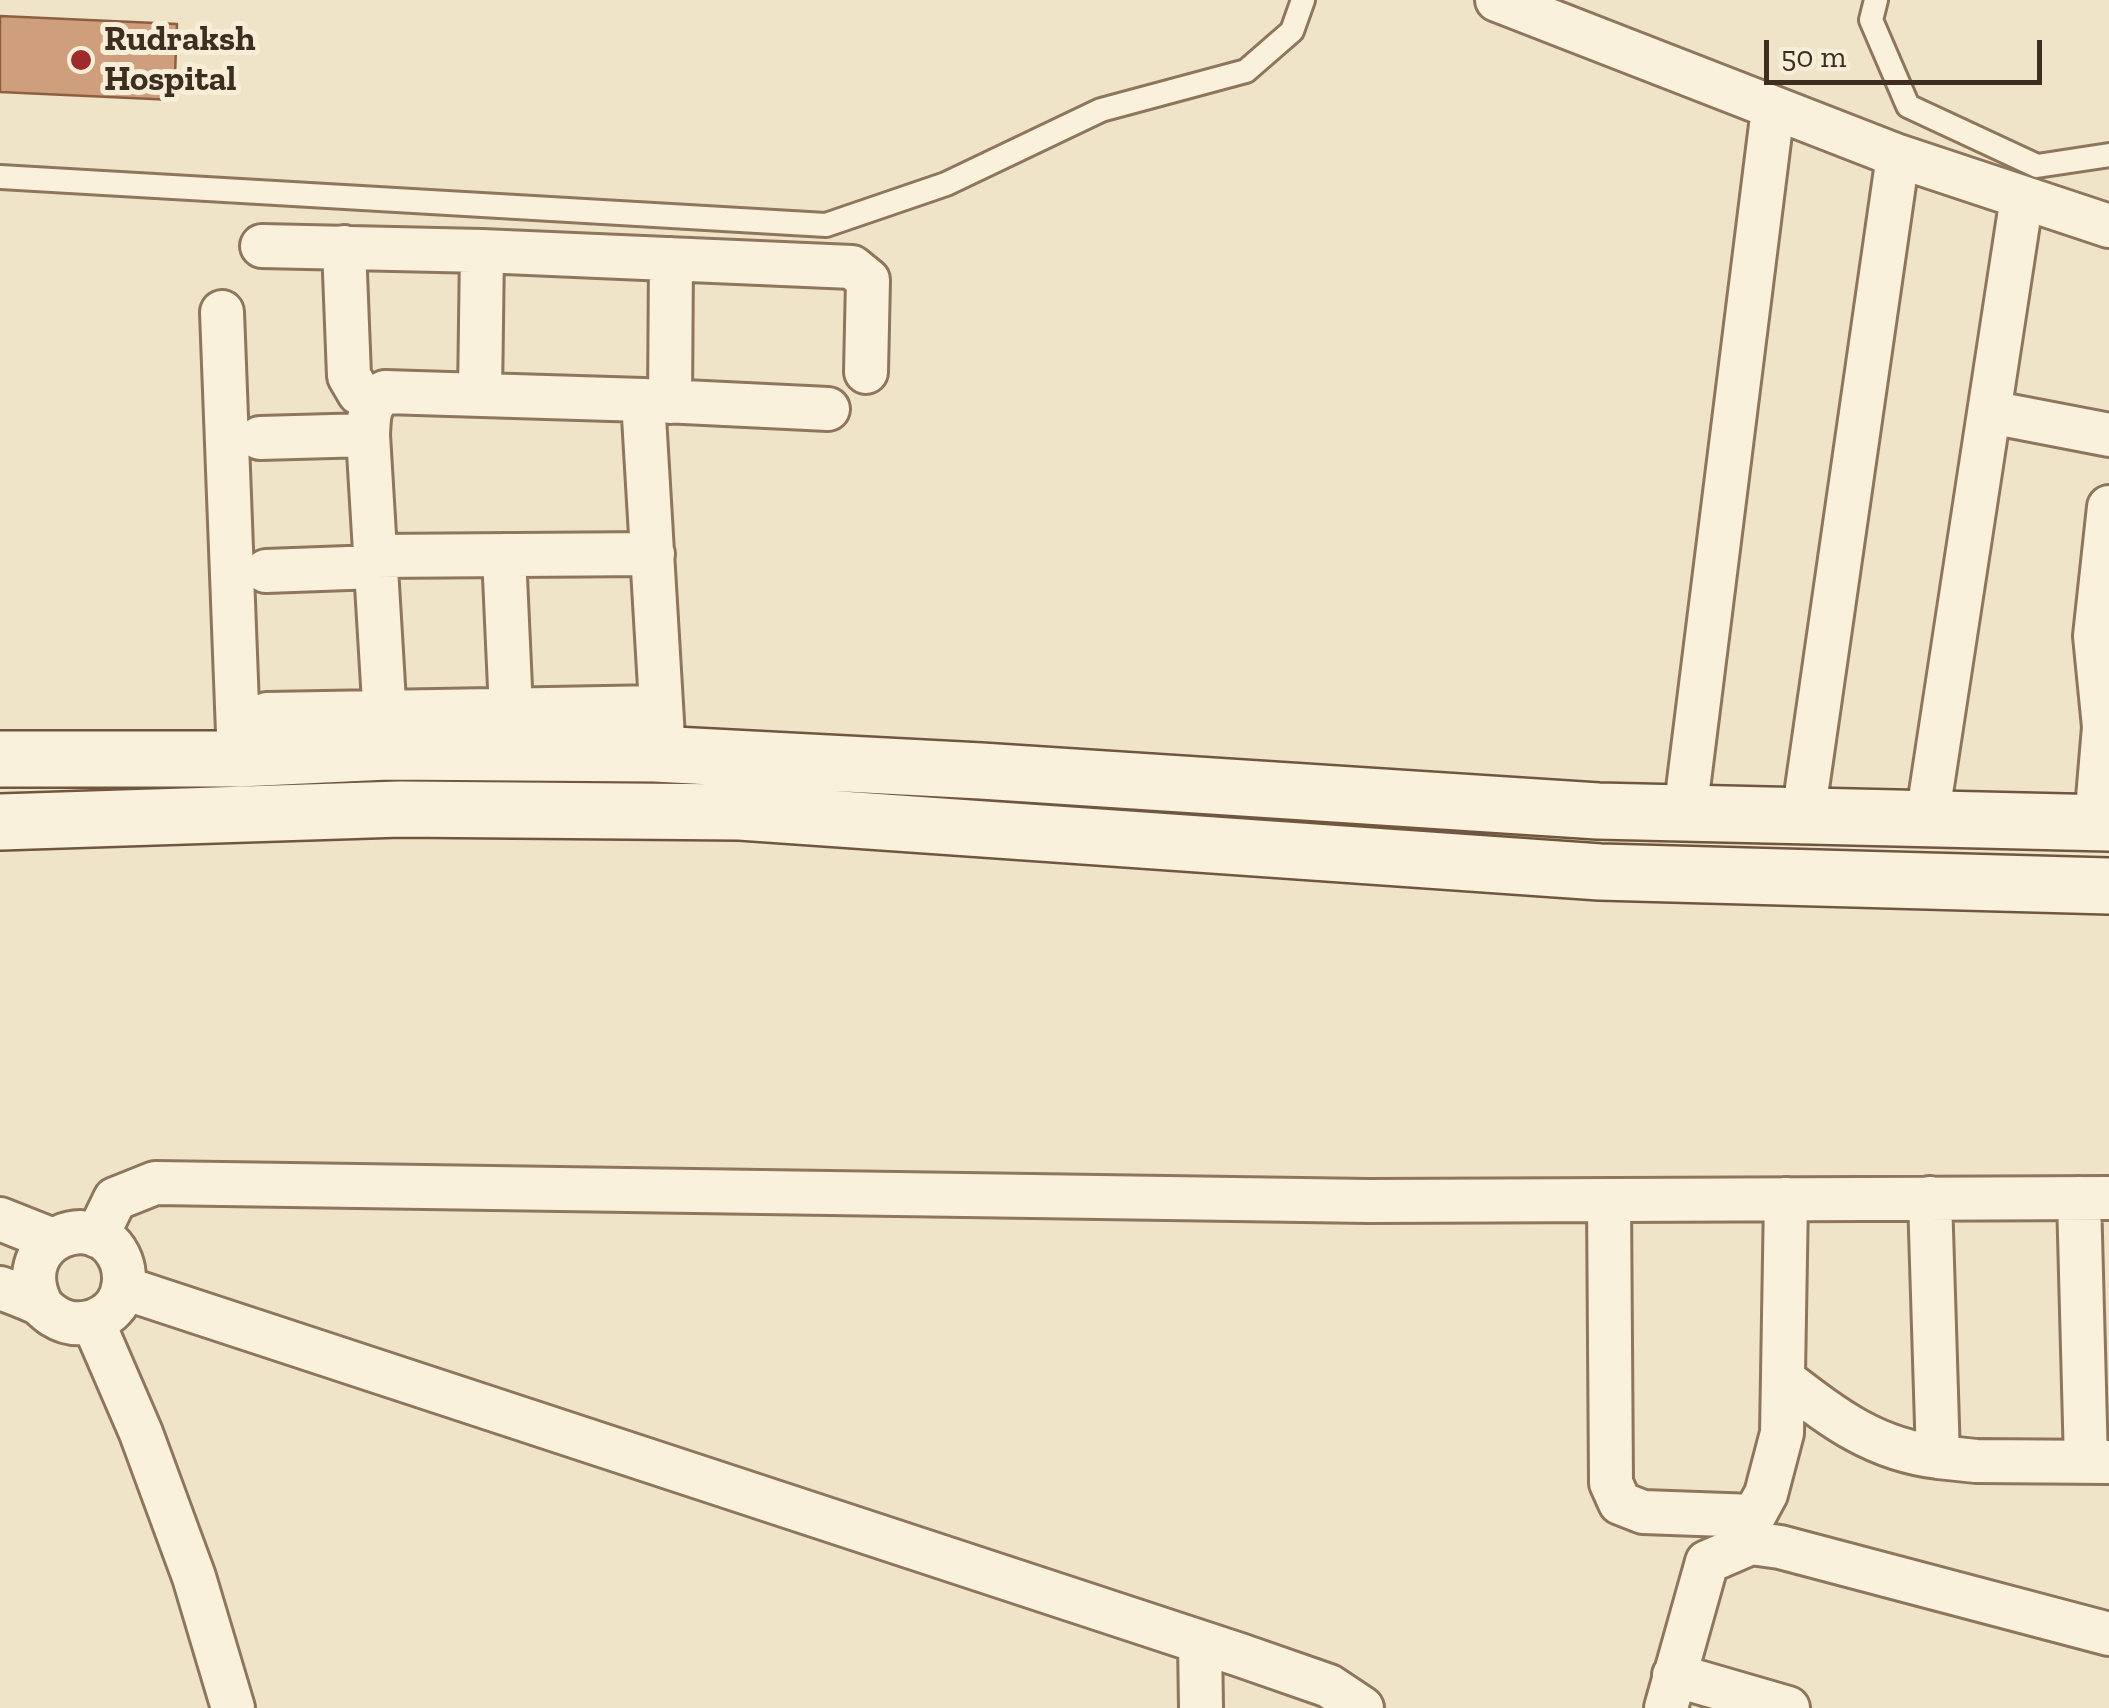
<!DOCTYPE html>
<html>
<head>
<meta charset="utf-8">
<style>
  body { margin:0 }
  #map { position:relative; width:2109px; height:1708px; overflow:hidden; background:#f0e4c8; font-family:"Zilla Slab",serif }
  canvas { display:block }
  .scale { position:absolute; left:1764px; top:40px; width:278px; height:45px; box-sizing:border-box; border:5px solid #3d2e20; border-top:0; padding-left:12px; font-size:30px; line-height:35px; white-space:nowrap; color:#3d2e20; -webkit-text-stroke:8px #f7eed8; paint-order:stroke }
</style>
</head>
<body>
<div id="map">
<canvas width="2109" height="1708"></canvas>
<div class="scale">50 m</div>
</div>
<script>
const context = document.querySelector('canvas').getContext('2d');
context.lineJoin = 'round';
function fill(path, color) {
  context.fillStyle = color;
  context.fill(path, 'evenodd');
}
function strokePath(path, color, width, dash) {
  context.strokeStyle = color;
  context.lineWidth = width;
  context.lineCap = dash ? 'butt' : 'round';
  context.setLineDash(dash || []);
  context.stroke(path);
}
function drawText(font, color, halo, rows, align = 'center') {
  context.font = font + ' "Zilla Slab",serif';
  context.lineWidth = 10;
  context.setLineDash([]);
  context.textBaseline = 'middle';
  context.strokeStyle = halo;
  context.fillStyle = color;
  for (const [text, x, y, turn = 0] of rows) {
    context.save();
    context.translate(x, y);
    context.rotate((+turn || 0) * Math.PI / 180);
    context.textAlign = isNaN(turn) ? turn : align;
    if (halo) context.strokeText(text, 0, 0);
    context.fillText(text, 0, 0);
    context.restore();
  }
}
const building = new Path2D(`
  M 0,16 L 177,24 L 174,100 L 0,92 Z`);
fill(building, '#cf9f7d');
strokePath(building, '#8d5f41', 2.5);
const lane = new Path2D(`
  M 1876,0 L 1871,20 L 1908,106 L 2037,166 L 2109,155
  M 0,177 L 826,225 L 946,184 L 1101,110 L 1246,71 L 1292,31 L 1303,0`);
const street = new Path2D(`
  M 1497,0 L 1898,156 L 2109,226
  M 262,246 L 482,251 L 852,267 L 868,280 L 866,372
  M 344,247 L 349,376 L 359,393 L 374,400
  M 222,312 L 239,759
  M 480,395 L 482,251
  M 643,400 L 828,409
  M 670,402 L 671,259
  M 1990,412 L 2109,435
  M 260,438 L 368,435
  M 504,555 L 511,710
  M 375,556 L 653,554
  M 266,571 L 376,567
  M 267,714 L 661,707
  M 387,752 L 368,435 C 369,416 368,404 385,392 L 643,400 L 664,755
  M 1685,813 L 1773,109
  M 1803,816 L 1898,156
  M 1927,819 L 2022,197
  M 2096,822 L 2104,727 L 2095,636 L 2109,507
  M 1930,1198 L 1938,1457 L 1976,1461 L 2109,1462
  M 2079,1198 L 2086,1462
  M 1609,1200 L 1611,1483 L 1620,1503 L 1643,1512 L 1754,1516 L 1766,1494 L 1782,1433 L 1786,1199
  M 0,1219 L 53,1240
  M 97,1236 L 115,1199 L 155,1183 L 1369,1201 L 2109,1198
  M 0,1288 C 12,1292 24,1297 36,1302 C 43,1306 47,1312 54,1316 C 74,1329 101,1324 116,1305 C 125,1292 126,1275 121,1261 C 98,1204 9,1239 41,1304
  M 124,1288 L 1240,1655 L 1329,1686 L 1362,1708
  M 93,1322 L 141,1433 L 194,1577 L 233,1708
  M 1783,1379 C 1834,1418 1873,1449 1938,1457
  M 1200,1642 L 1201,1708
  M 1674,1675 L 1788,1708
  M 1666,1708 L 1707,1562 L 1751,1543 L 1780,1547 L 2109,1634`);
const secondary = new Path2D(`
  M 0,759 L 239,759 L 387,752 L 655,754 L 981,771 L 1598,811 L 2109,823
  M 0,822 L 400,809 L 740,812 L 1600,872 L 2109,886`);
strokePath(lane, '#8d765c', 28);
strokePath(street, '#8d765c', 48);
strokePath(secondary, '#6f573f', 60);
strokePath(lane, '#faf1dc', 22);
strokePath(street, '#faf1dc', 42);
strokePath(secondary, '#faf1dc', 55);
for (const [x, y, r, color] of [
  [81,60,12,"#9e2a2b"]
]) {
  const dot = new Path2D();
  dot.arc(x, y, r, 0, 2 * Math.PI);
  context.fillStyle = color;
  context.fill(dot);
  strokePath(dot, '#f7eed8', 4);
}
drawText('bold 35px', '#3d2e20', '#f7eed8', [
  ["Rudraksh",104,40],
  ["Hospital",104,80]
], 'left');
</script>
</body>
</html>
